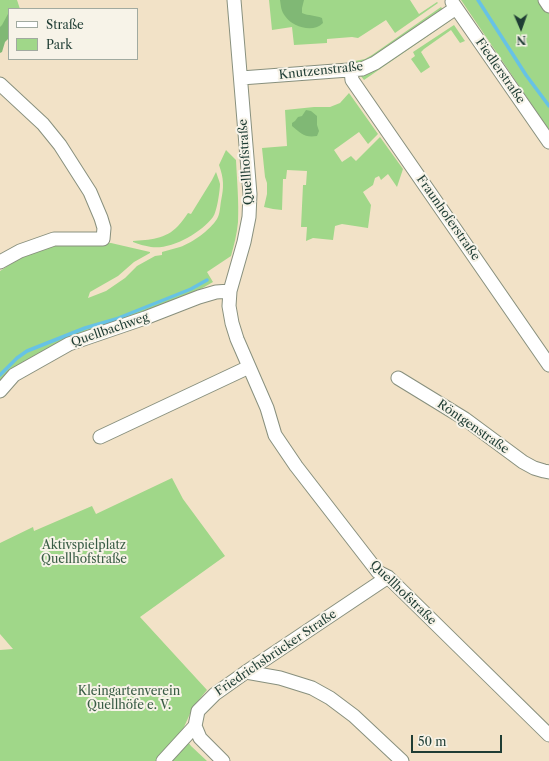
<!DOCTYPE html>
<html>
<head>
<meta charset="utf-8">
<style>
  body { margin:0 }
  #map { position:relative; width:549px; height:761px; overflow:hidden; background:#f2e2c7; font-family:"Libre Caslon Text",serif }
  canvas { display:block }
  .legend { position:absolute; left:8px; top:8px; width:130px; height:52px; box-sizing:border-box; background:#f7f3e8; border:1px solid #a1aaa0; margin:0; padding:5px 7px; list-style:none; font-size:12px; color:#1f3d34 }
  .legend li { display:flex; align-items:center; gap:8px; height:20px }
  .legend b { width:20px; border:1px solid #a1aaa0 }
  .north { position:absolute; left:501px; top:8px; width:40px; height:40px; -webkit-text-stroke:3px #f7f3e8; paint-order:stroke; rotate:178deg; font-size:11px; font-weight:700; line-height:16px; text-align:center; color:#1f3d34 }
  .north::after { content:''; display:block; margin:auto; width:14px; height:18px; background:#1f3d34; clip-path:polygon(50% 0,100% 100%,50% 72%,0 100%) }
  .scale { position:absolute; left:411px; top:735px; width:91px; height:18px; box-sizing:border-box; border:2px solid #1f3d34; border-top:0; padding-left:5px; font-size:12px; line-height:14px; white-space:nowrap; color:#1f3d34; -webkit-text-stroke:3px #f7f3e8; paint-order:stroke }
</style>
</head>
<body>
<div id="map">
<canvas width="549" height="761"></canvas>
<ul class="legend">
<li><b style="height:5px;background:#fff"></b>Straße</li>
<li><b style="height:11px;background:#a0d789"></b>Park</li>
</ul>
<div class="north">N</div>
<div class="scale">50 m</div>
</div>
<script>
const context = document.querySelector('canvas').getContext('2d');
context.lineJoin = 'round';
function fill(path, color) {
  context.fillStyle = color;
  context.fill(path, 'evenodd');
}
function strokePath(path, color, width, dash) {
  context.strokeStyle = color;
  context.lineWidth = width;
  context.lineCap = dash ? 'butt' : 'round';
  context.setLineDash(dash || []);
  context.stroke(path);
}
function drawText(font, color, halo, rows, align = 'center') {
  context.font = font + ' "Libre Caslon Text",serif';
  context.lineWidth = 4;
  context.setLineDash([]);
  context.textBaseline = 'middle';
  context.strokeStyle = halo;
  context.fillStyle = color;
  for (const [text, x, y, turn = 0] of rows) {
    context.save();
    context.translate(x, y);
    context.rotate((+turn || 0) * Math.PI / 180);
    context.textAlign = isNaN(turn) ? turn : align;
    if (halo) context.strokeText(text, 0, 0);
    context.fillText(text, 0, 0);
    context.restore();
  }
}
fill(new Path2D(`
  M 0,0 L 17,0 L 20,9 L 9,9 L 9,26 L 0,38 Z
  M 269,0 L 410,0 L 419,14 L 437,2 L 438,3 L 395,33 L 386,20 L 358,38 L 352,37 L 327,39 L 327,43 L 294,45 L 292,27 L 272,30 Z
  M 461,0 L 541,0 L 549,12 L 549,130 Z
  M 441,7 L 443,10 L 374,57 L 361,63 L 355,63 L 355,61 L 365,59 L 372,55 Z
  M 449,18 L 450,21 L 364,80 L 360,75 Z
  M 454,25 L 465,41 L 460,43 L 451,30 L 424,49 L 421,52 L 430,67 L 421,73 L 411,59 L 415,56 L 413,52 Z
  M 349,93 L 378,134 L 368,144 L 359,132 L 334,150 L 342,162 L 351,156 L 356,161 L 380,137 L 403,169 L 397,187 L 388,174 L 381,180 L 379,176 L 375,178 L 373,185 L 363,192 L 371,205 L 368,228 L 342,224 L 335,226 L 333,240 L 313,238 L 306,241 L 307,227 L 301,227 L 303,185 L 306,185 L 307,171 L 287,170 L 286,179 L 283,179 L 282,210 L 273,209 L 264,207 L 267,194 L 267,183 L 265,177 L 262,148 L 287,146 L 285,110 L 314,107 L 330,107 L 340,103 Z
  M 226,150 L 236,160 C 237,181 239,202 238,222 C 237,234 234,245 231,256 L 207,272 L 213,282 L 199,290 L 164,304 L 0,384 L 0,271 L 23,256 L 52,245 L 111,243 L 150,252 L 150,253 L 134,262 L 118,276 L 90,292 L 88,298 L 106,291 L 125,278 L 137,266 L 155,256 L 162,255 L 162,252 C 168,250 174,249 180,247 C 192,243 210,230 217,219 C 220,214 220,207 221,201 C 224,187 224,179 219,165 Z
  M 216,172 C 217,175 219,180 220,184 C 220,190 217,212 213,217 C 201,233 171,250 151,247 C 145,246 138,244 133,242 L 133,241 C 149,240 166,239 178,226 C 182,222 185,217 188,213 L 191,214 L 212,180 Z
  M 172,478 L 183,499 L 225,556 L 140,617 L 207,690 L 193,707 L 180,736 L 157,761 L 0,761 L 0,650 L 13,649 L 0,634 L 0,543 L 33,527 L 34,531 L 92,506 L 96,514 Z
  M 188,742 L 191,746 L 207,761 L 170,761 Z`), '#a0d789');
fill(new Path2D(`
  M 280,0 L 304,0 L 302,8 L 302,13 C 309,16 315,15 322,18 L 323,23 C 321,25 319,26 317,27 C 306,31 291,25 285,16 C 281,11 281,6 280,0 Z
  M 9,12 L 9,38 L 5,42 L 2,52 L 0,53 L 0,27 L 2,25 Z
  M 306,110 L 311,111 L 317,116 L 317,125 L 319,131 L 317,136 C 304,138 301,133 292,126 L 292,123 L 295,121 L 298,117 L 302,116 Z`), '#80b875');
strokePath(new Path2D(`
  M 478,0 L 526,75 L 549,106
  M 0,375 L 17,358 L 27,351 L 85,328 L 116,319 L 191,289 L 207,280`), '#67c2e5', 3.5);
const minor = new Path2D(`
  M 234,0 L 250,194 L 249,217 L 244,242 L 230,291 L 229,306 L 232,323 L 237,339 L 267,408 L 275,435 L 296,466 L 378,572 L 388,577 L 549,735
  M 545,0 L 549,6
  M 452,2 L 549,142
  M 351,70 L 352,80 L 549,365
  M 241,78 L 362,69 L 375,63 L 456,8
  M 0,84 L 43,124 L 60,145 L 90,192 L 101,218 L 104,228 L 103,239 L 54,239 L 20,251 L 0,262
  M 398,378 L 465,419 L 523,462 L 534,468 L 544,471 L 549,472
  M 0,391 L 14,375 L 69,344 L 145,318 L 199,297 L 216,292 L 230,291
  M 100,437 L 249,367
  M 246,672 L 280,678 L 312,688 L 330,698 L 354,716 L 402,761
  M 195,726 L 200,738 L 223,761
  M 163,761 L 195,726 L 198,711 L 215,694 L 246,672 L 388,577`);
strokePath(minor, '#88907e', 15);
strokePath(minor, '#fff', 13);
drawText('12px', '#1f3d34', '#f7f3e8', [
  ["Knutzenstraße",321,71,-6],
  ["Fiedlerstraße",500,71,55],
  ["Quellhofstraße",246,162,-94],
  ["Fraunhoferstraße",448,218,55],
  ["Quellbachweg",110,330,-19],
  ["Röntgenstraße",473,427,35],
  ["Quellhofstraße",403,593,44],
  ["Friedrichsbrücker Straße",276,653,-34]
]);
drawText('12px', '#395c45', '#f7f3e8', [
  ["Aktivspielplatz",84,546],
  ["Quellhofstraße",84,560],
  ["Kleingartenverein",129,692],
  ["Quellhöfe e. V.",129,706]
]);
</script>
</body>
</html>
